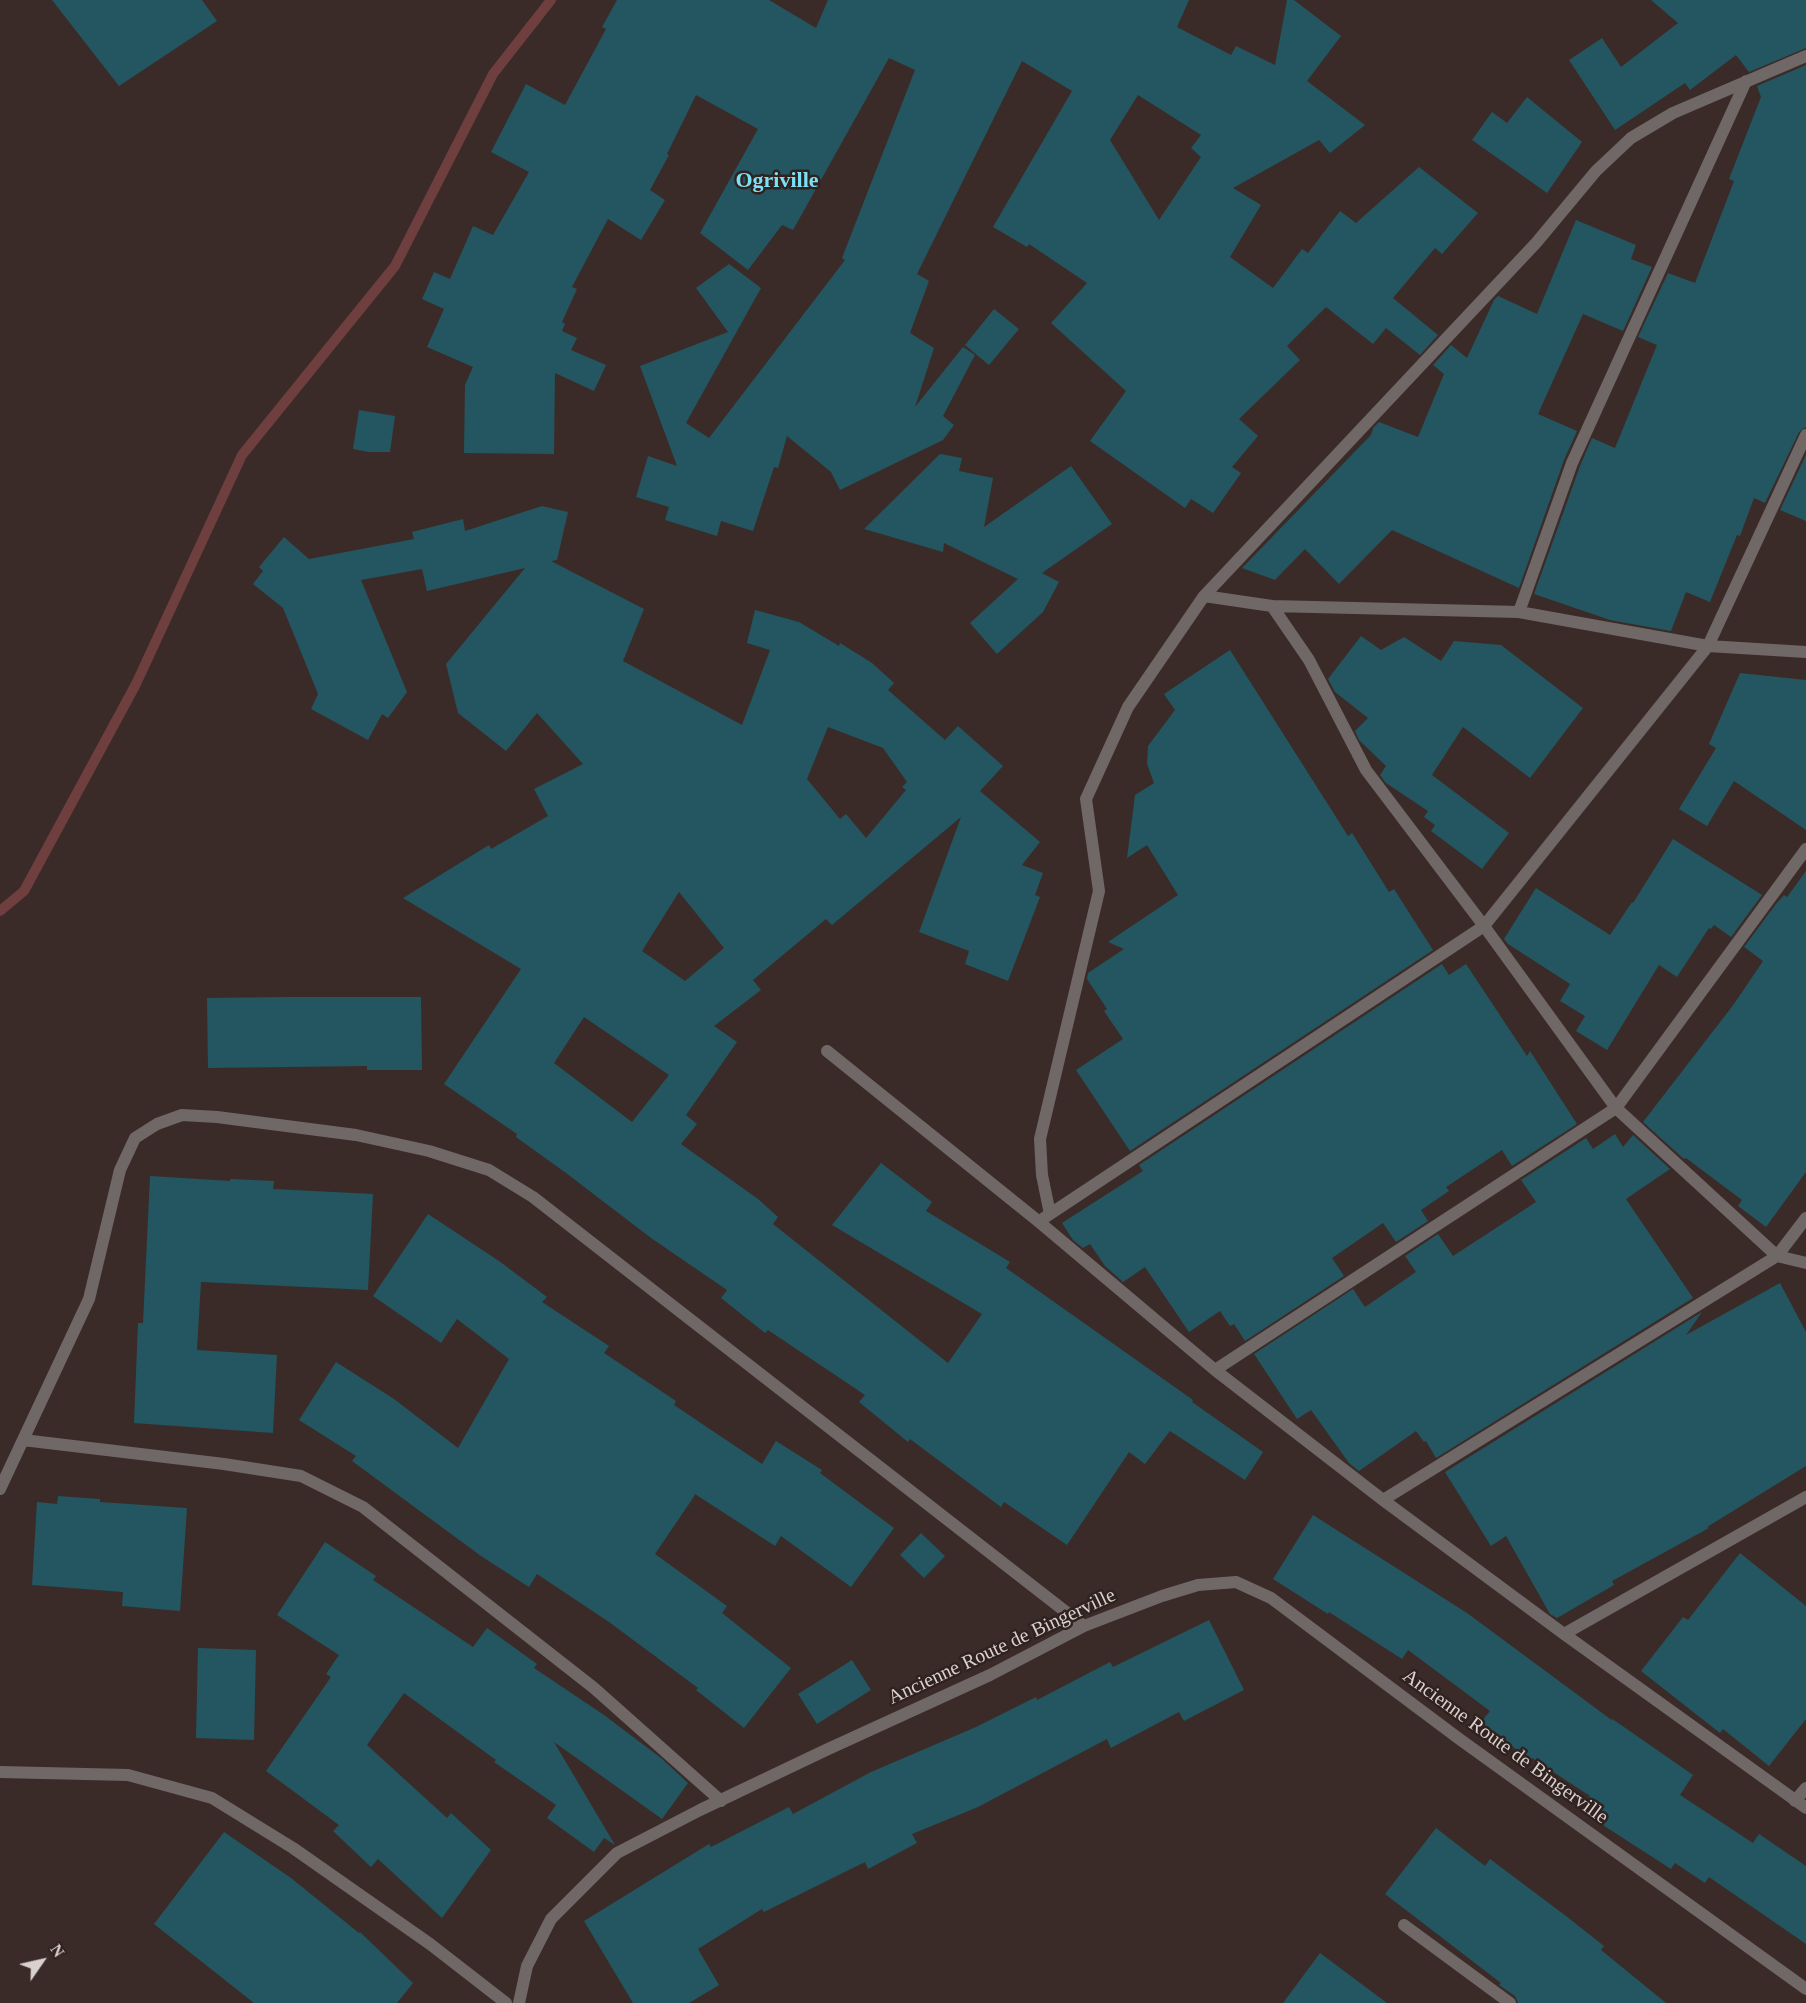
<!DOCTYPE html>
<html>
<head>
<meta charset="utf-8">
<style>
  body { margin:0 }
  #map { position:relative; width:1806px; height:2003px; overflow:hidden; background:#3b2b28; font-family:"Times New Roman",serif }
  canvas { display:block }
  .north { position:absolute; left:12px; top:1931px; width:60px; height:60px; -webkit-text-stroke:4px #30221f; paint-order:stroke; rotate:56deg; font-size:16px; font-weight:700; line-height:24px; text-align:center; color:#dad0ce }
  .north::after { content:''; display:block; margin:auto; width:21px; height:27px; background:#dad0ce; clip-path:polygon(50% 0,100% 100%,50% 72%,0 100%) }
</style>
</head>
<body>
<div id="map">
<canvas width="1806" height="2003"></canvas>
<div class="north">N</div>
</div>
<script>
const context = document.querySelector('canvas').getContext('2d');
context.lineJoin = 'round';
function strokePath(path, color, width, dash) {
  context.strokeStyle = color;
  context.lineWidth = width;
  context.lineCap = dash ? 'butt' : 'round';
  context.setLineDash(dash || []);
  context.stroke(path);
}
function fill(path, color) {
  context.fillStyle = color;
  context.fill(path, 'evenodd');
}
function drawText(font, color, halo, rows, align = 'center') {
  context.font = font + ' "Times New Roman",serif';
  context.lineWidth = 5;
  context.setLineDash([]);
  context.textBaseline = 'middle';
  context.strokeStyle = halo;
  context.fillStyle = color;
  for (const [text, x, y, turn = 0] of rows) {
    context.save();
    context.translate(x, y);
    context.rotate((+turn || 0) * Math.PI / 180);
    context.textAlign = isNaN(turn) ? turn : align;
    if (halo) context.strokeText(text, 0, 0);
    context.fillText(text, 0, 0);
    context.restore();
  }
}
strokePath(new Path2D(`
  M 0,911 L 24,891 L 136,684 L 242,455 L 395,266 L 493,74 L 551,0`), '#6e3f3e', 10);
fill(new Path2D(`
  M 52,0 L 202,0 L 217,21 L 119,86 Z
  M 617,0 L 769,0 L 816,28 L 828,0 L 1189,0 L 1177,27 L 1231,55 L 1236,46 L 1275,65 L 1287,0 L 1294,0 L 1341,36 L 1307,81 L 1365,125 L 1330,153 L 1319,140 L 1233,188 L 1261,205 L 1230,257 L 1273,288 L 1302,249 L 1308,253 L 1340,211 L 1356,223 L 1419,167 L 1478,213 L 1442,254 L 1435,248 L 1393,298 L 1438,335 L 1420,355 L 1386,328 L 1373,344 L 1326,307 L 1287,346 L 1300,360 L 1239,419 L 1258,436 L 1232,467 L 1241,473 L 1213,513 L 1191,499 L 1185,508 L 1090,441 L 1126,391 L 1051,323 L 1087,283 L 1029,244 L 1027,247 L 993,227 L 1072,91 L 1022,61 L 917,274 L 929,281 L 910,333 L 934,348 L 915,407 L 963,347 L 975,355 L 943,416 L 954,425 L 943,440 L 840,490 L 831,472 L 787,436 L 778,468 L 774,467 L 753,531 L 721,521 L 717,536 L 665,520 L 669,507 L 636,497 L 648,456 L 677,466 L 640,366 L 728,332 L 696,288 L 729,264 L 761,288 L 686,423 L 709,438 L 845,260 L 842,258 L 915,70 L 889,58 L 793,230 L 782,225 L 748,270 L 700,233 L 758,129 L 696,95 L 667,154 L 669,155 L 650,190 L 665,200 L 641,240 L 608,219 L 572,287 L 577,289 L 562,322 L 565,324 L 562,331 L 577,338 L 571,350 L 606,365 L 594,391 L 555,373 L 554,454 L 464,453 L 465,385 L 473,367 L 427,347 L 444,309 L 422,299 L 434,272 L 450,279 L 473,226 L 493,235 L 529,172 L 491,152 L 526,84 L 565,105 L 606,29 L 602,27 ZM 1138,95 L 1201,135 L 1191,148 L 1201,157 L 1159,220 L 1110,140 Z
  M 1651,0 L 1806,0 L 1806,48 L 1749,72 L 1736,55 L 1690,90 L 1685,83 L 1615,130 L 1569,60 L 1602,38 L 1621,67 L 1678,23 Z
  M 1806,65 L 1806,427 L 1799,432 L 1765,503 L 1754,498 L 1740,536 L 1737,535 L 1710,602 L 1686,592 L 1671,631 L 1610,620 L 1534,594 L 1580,466 L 1592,438 L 1615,448 L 1657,345 L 1638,337 L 1668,273 L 1695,283 L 1734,181 L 1729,179 L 1761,97 L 1757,86 Z
  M 1527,97 L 1582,142 L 1547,193 L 1472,140 L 1492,112 L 1507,123 Z
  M 1576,220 L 1636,245 L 1631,259 L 1652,267 L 1623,331 L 1583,314 L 1538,414 L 1577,431 L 1564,460 L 1519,588 L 1392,530 L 1339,584 L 1305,549 L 1275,580 L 1242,568 L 1371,435 L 1373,428 L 1379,422 L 1418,437 L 1444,374 L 1433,365 L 1451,345 L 1467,358 L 1494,300 L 1498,296 L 1537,314 Z
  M 994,309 L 1019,329 L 989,365 L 965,345 Z
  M 359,410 L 395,416 L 390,452 L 369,452 L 353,449 Z
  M 940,454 L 962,458 L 959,471 L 993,478 L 984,527 L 1071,466 L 1112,524 L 1042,573 L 1059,582 L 1043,612 L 997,654 L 970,623 L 1018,579 L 944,543 L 943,552 L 864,529 Z
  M 1806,455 L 1806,521 L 1780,510 Z
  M 542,506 L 568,512 L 557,560 L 551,561 L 644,609 L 623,661 L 742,725 L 770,650 L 747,643 L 755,610 L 799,622 L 839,646 L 840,643 L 872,663 L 894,683 L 888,690 L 945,740 L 958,726 L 1003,766 L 980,791 L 1040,842 L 1022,865 L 1043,873 L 1035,895 L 1040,897 L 1008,981 L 965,964 L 969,951 L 919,932 L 961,817 L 832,925 L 826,919 L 753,980 L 761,990 L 714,1026 L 737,1042 L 686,1115 L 697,1124 L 681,1144 L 758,1199 L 778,1217 L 773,1224 L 948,1363 L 982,1314 L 832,1225 L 881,1163 L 932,1202 L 926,1211 L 1010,1262 L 1006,1268 L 1193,1400 L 1192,1402 L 1263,1452 L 1245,1480 L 1170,1431 L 1145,1464 L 1129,1452 L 1067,1545 L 1004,1502 L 1001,1507 L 910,1439 L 908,1442 L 859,1402 L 865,1395 L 768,1330 L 765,1333 L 721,1298 L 727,1290 L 651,1238 L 566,1173 L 516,1137 L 517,1134 L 444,1084 L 521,969 L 403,898 L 489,845 L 491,849 L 548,816 L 534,789 L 583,764 L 537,713 L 506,751 L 458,713 L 446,664 L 525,568 L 427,591 L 422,569 L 361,580 L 407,692 L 388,718 L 382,714 L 368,740 L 311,709 L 318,694 L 283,608 L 253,584 L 263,571 L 259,567 L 284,537 L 309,559 L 414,539 L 412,532 L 463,519 L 465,531 ZM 828,727 L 883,748 L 907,782 L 902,787 L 906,790 L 866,838 L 846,814 L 840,819 L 807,779 ZM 679,892 L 724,948 L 685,981 L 642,951 ZM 584,1017 L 669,1075 L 632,1122 L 554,1063 Z
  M 1361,636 L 1381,650 L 1404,637 L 1441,661 L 1454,641 L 1501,645 L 1583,708 L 1530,778 L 1463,727 L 1432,775 L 1509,833 L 1482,869 L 1431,831 L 1435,825 L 1424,817 L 1428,811 L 1386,783 L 1380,775 L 1386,766 L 1359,740 L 1355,731 L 1368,718 L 1335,692 L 1328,679 Z
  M 1230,650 L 1348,836 L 1352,833 L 1389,892 L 1394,889 L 1433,950 L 1130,1151 L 1076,1070 L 1123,1039 L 1104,1011 L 1107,1009 L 1087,979 L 1088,973 L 1124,949 L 1108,942 L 1178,895 L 1147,845 L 1127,858 L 1135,795 L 1154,783 L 1147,764 L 1148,746 L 1175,710 L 1164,694 Z
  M 1740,673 L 1806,680 L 1806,830 L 1734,781 L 1707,826 L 1679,809 L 1716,748 L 1709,744 Z
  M 1673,839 L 1762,895 L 1731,937 L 1714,925 L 1711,929 L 1709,928 L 1677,977 L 1659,965 L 1607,1050 L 1576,1031 L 1585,1016 L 1560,1001 L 1570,984 L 1508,944 L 1504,939 L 1536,888 L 1610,935 L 1632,902 L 1633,903 Z
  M 1806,871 L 1806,1172 L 1766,1227 L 1738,1206 L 1742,1200 L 1686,1158 L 1684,1159 L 1643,1122 L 1734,1004 L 1763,961 L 1744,947 L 1776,904 L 1784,895 L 1787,897 Z
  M 1442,964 L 1449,975 L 1466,964 L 1527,1056 L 1530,1051 L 1577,1124 L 1512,1166 L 1502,1150 L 1446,1187 L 1449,1191 L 1421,1210 L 1428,1221 L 1396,1242 L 1383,1223 L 1332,1258 L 1344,1276 L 1245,1341 L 1234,1324 L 1230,1326 L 1220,1311 L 1189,1332 L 1145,1267 L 1123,1282 L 1105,1266 L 1090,1244 L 1083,1248 L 1073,1240 L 1062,1223 L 1143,1171 L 1139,1165 Z
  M 288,997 L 421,997 L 422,1070 L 367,1070 L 367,1066 L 208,1068 L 207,998 Z
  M 1615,1134 L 1623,1147 L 1633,1135 L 1670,1169 L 1626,1199 L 1693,1298 L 1436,1458 L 1426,1441 L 1424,1442 L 1416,1431 L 1359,1471 L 1349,1463 L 1311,1410 L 1297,1419 L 1254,1354 L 1353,1289 L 1365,1307 L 1416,1272 L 1405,1256 L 1438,1234 L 1453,1256 L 1536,1202 L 1521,1180 L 1586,1138 L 1593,1149 Z
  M 150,1176 L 230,1181 L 230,1179 L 274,1181 L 273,1189 L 373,1194 L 368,1290 L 201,1282 L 197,1350 L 277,1355 L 273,1433 L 134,1423 L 138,1323 L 143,1323 Z
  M 428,1214 L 499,1261 L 547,1297 L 542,1302 L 609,1346 L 604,1353 L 676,1401 L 674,1405 L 762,1464 L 776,1441 L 822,1470 L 820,1473 L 894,1528 L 851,1587 L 781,1536 L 775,1546 L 695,1494 L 693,1498 L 655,1554 L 727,1606 L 722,1613 L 791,1668 L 744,1728 L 696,1690 L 698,1688 L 609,1622 L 537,1574 L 529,1587 L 481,1556 L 352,1461 L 356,1456 L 299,1420 L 336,1362 L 394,1399 L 458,1448 L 509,1359 L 457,1319 L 441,1343 L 373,1296 Z
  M 1780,1283 L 1806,1332 L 1806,1466 L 1707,1527 L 1709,1528 L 1612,1581 L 1614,1585 L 1557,1618 L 1550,1614 L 1506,1536 L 1491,1546 L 1445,1472 L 1702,1312 L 1686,1335 Z
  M 58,1496 L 100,1499 L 100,1502 L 187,1508 L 180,1611 L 122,1606 L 123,1592 L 32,1585 L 37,1502 L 57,1504 Z
  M 1313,1515 L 1467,1613 L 1613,1721 L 1611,1718 L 1693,1775 L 1680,1795 L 1753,1843 L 1759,1834 L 1806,1866 L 1806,1944 L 1709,1877 L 1705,1883 L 1675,1863 L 1671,1869 L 1581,1811 L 1590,1796 L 1532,1758 L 1530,1760 L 1481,1722 L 1490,1711 L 1408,1650 L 1402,1659 L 1329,1612 L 1328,1614 L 1273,1579 Z
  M 921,1533 L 945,1556 L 924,1578 L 900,1555 Z
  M 325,1542 L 376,1576 L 373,1580 L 473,1647 L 487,1628 L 537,1664 L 534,1668 L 604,1715 L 661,1758 L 688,1783 L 662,1819 L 554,1742 L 615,1845 L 604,1838 L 594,1852 L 547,1818 L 556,1805 L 494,1762 L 496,1760 L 404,1693 L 367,1745 L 447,1818 L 451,1813 L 491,1850 L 442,1918 L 378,1859 L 371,1867 L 333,1831 L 339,1825 L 266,1771 L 331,1677 L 326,1674 L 339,1655 L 277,1615 Z
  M 1740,1553 L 1806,1606 L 1806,1719 L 1769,1766 L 1723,1729 L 1720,1733 L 1641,1671 L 1683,1617 L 1688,1620 Z
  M 1209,1620 L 1244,1690 L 1184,1721 L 1179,1712 L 1111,1748 L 1107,1739 L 978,1807 L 912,1834 L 917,1843 L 868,1869 L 865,1862 L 764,1912 L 762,1909 L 698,1949 L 719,1985 L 689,2003 L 633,2003 L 584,1921 L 709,1844 L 711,1847 L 789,1807 L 793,1814 L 871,1772 L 976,1727 L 1036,1697 L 1037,1700 L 1110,1662 L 1113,1667 Z
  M 198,1648 L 256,1650 L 254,1740 L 196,1738 Z
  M 852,1660 L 871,1690 L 817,1724 L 798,1694 Z
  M 1436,1828 L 1485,1866 L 1490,1859 L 1566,1916 L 1604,1946 L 1601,1950 L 1666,2003 L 1518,2003 L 1515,1996 L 1499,1985 L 1501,1983 L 1385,1894 Z
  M 224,1832 L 291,1878 L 359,1933 L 360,1932 L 413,1983 L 397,2003 L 254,2003 L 154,1924 Z
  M 1320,1953 L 1387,2003 L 1283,2003 Z`), '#235660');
strokePath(new Path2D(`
  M 1204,596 L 1272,606 L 1519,612 L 1708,646 L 1806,652
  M 1272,606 L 1309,660 L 1366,770 L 1484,926 L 1616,1108 L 1777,1256 L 1806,1263
  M 1519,612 L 1572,463 L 1746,81
  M 827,1051 L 1038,1221 L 1215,1370 L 1383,1500 L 1564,1634 L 1806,1808
  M 1050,1214 L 1042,1175 L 1040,1139 L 1099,891 L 1086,799 L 1128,707 L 1204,596 L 1536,243 L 1596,171 L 1631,138 L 1673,113 L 1806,56
  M 1044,1218 L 1484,926 L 1708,646 L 1806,435
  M 1215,1370 L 1616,1108 L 1806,849
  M 23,1440 L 224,1464 L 301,1476 L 363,1507 L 594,1688 L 721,1801
  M 0,1489 L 89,1299 L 120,1170 L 135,1138 L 157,1124 L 182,1115 L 217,1117 L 356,1135 L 429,1151 L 489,1170 L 533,1197 L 1084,1626
  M 1383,1500 L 1777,1256 L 1806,1218
  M 1564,1634 L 1806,1497
  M 0,1772 L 128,1775 L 212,1798 L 293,1848 L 430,1944 L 506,2003
  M 1795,1801 L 1806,1788
  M 1404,1925 L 1510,2003
  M 519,2003 L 527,1966 L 551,1919 L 617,1853 L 700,1810 L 826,1750 L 990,1675 L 1084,1626 L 1162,1596 L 1198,1585 L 1236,1582 L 1271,1598 L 1458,1738 L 1806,1989`), '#706867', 12);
drawText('20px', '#dad0ce', '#30221f', [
  ["Ancienne Route de Bingerville",1002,1647,-25],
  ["Ancienne Route de Bingerville",1505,1747,36]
]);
drawText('bold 22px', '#7ae1f6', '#30221f', [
  ["Ogriville",777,181]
]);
</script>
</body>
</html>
